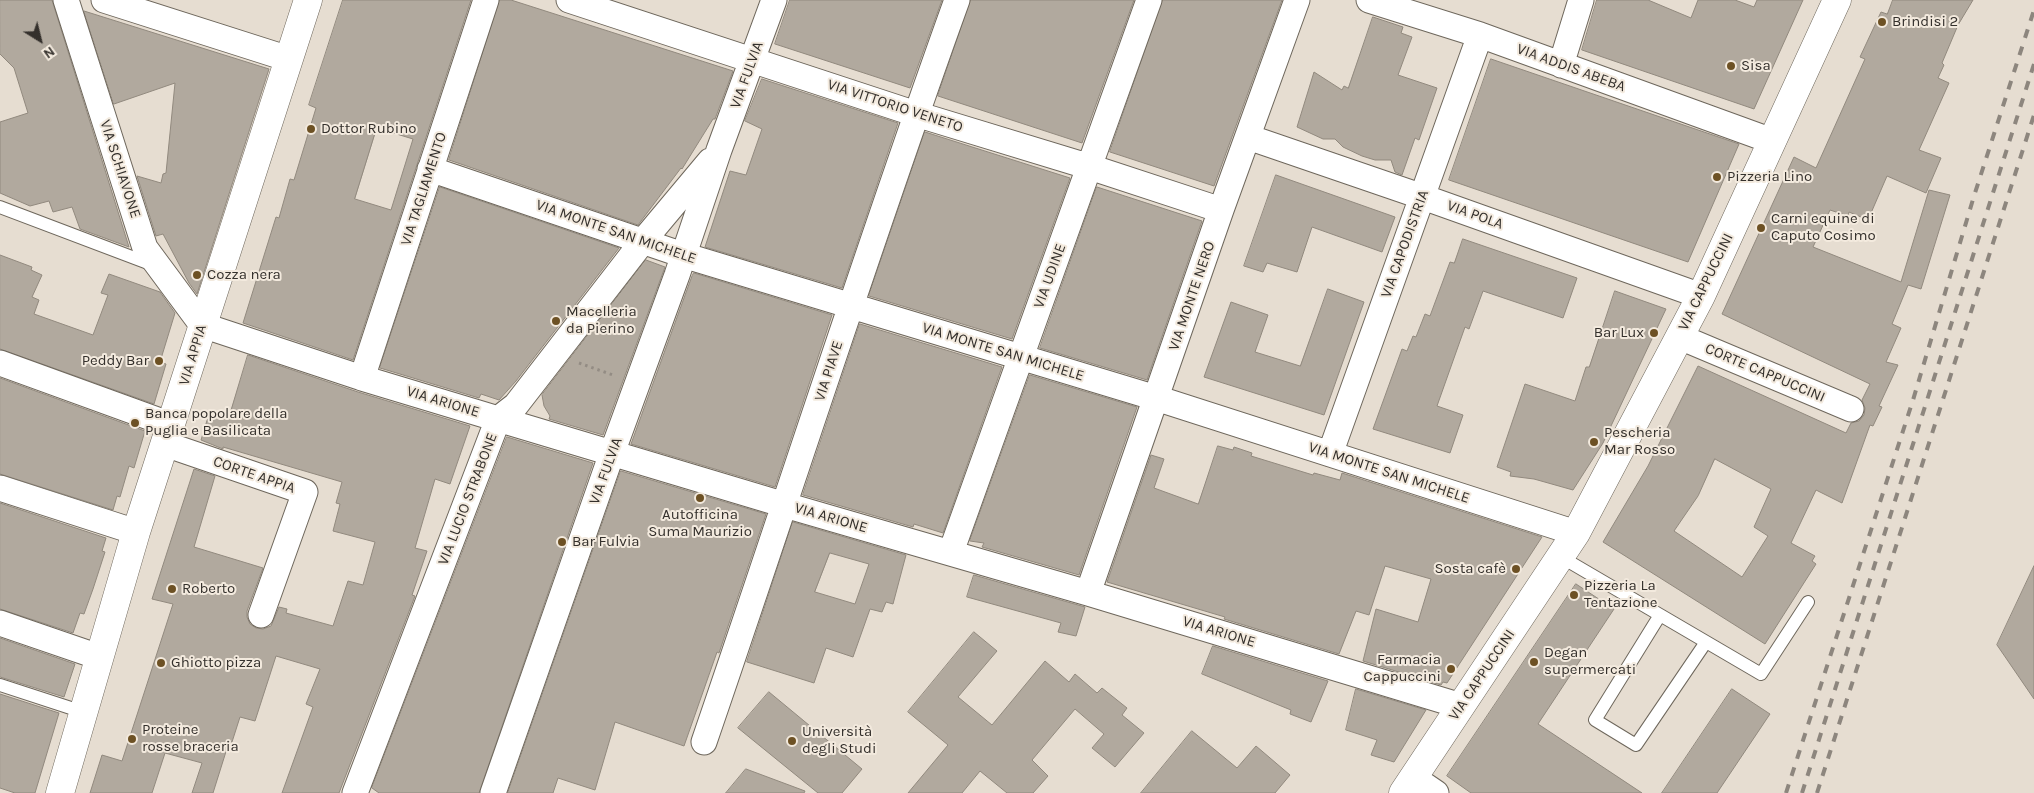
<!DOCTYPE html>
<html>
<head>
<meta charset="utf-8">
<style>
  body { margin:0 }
  #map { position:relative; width:2034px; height:793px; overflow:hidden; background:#e6ddd1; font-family:Karla,sans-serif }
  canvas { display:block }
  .north { position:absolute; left:15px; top:15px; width:50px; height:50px; -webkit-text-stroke:4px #f3eade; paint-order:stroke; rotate:144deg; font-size:14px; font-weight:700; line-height:20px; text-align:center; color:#34302c }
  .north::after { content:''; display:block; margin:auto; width:18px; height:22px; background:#34302c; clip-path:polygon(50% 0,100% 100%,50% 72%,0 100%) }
</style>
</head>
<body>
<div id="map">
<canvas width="2034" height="793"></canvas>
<div class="north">N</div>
</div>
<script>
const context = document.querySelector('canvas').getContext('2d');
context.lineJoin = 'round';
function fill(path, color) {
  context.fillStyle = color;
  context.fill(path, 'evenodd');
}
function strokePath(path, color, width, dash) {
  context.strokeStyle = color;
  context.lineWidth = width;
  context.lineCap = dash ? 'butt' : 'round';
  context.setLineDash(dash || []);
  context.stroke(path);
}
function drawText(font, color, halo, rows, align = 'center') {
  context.font = font + ' Karla,sans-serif';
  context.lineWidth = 4;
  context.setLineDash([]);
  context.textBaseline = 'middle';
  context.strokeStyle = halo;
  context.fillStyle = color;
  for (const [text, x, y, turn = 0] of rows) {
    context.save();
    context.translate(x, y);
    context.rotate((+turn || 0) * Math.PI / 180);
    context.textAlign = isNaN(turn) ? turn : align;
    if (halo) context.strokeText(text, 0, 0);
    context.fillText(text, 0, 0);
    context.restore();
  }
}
const building = new Path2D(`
  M 0,0 L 52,0 L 129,247 L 80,229 L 72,207 L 53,212 L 49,201 L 30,206 L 0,193 L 0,122 L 28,113 L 14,68 L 0,54 Z
  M 343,0 L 471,0 L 353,360 L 243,323 L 276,217 L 279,218 L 290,179 L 294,180 L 316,108 L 309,105 ZM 377,128 L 413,139 L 391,210 L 355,199 Z
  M 500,0 L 511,0 L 733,71 L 715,119 L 713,119 L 682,169 L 681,168 L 638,225 L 449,160 Z
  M 790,0 L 942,0 L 910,88 L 775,44 Z
  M 971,0 L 1134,0 L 1082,143 L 938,96 Z
  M 1163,0 L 1282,0 L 1214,186 L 1110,152 Z
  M 1597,0 L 1648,0 L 1691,18 L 1698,0 L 1735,0 L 1754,7 L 1757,0 L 1803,0 L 1754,109 L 1582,50 Z
  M 1893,0 L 1973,0 L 1958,25 L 1942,63 L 1944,65 L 1938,78 L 1949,83 L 1919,150 L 1941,158 L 1926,193 L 1887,176 L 1868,220 L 1849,212 L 1848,216 L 1830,210 L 1813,247 L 1901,282 L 1929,190 L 1950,195 L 1921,289 L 1908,285 L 1892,324 L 1901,328 L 1886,362 L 1898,365 L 1879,406 L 1882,407 L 1873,426 L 1870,425 L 1842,503 L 1816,490 L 1791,543 L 1815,556 L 1812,561 L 1816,564 L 1765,644 L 1603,542 L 1648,466 L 1698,366 L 1846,433 L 1851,423 L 1859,421 L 1864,415 L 1865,408 L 1862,400 L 1870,384 L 1722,314 L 1794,157 L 1816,168 L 1865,59 L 1860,57 L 1881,12 L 1887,14 ZM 1715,459 L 1771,489 L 1754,527 L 1768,536 L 1742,577 L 1674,531 L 1698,496 Z
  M 84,11 L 269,69 L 197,294 L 189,283 L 163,234 L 156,236 L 137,176 L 161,183 L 163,174 L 166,173 L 175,83 L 114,104 Z
  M 1373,17 L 1403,27 L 1401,33 L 1412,37 L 1398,75 L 1437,88 L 1419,140 L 1415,138 L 1402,175 L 1395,172 L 1391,160 L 1375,160 L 1362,156 L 1343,147 L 1335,139 L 1323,139 L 1297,127 L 1314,72 L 1342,90 L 1344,86 L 1348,88 Z
  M 1491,59 L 1739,144 L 1688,262 L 1449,180 Z
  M 762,79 L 898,123 L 842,288 L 705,247 L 730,171 L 746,175 L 762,129 L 745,121 Z
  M 925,132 L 1070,178 L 1012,339 L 869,296 Z
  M 1276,175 L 1395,217 L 1382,252 L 1312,227 L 1297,272 L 1267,263 L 1263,272 L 1244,266 Z
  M 440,187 L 619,248 L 516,381 L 499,400 L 481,394 L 479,398 L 380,368 Z
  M 1097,187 L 1202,221 L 1147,380 L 1040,348 Z
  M 1463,239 L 1577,278 L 1563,318 L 1483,291 L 1469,329 L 1465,327 L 1437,406 L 1463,415 L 1450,453 L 1373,429 L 1402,349 L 1407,351 L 1413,336 L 1416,337 L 1425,314 L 1430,316 L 1450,262 L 1454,263 Z
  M 0,255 L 32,267 L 31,270 L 42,275 L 32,297 L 39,300 L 34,314 L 93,335 L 108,295 L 101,293 L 109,274 L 160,292 L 175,313 L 160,362 L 166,364 L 154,404 L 0,349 Z
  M 646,260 L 665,267 L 603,435 L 549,419 L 550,416 L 544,406 L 542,395 Z
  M 694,273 L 832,315 L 775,487 L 631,444 L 692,276 Z
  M 1328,289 L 1364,302 L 1324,415 L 1204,377 L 1231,302 L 1268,315 L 1255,352 L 1300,366 Z
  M 1615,291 L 1666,309 L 1603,443 L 1573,490 L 1534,479 L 1510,476 L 1511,472 L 1497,467 L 1525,384 L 1575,401 L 1586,367 L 1589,367 Z
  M 860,324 L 1002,367 L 943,533 L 914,524 L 913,527 L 803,495 Z
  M 248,355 L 358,392 L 470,426 L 450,484 L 435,479 L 415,548 L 427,551 L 412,595 L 415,596 L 339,793 L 282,793 L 313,707 L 306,704 L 320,669 L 276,656 L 255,721 L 240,717 L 232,742 L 229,742 L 213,793 L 192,793 L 202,763 L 165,753 L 152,793 L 90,793 L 102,755 L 122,761 L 173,604 L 152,599 L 194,469 L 215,476 L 194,547 L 263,568 L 247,611 L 247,617 L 250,624 L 256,628 L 263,629 L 271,626 L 279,607 L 287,609 L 286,613 L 333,626 L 348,581 L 363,585 L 375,542 L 333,531 L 340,504 L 336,503 L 342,482 L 223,447 L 223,449 L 201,440 L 209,414 L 228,419 Z
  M 1030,375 L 1137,407 L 1079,575 L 982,547 L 984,543 L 970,541 Z
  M 0,378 L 145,431 L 134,468 L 129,466 L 120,497 L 117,496 L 113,510 L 0,474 Z
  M 507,437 L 593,463 L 479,793 L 379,793 L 372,788 Z
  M 1218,446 L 1233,450 L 1234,447 L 1252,453 L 1251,456 L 1313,475 L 1314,473 L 1340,480 L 1342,473 L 1542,537 L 1447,683 L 1443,682 L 1441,685 L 1363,661 L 1376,609 L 1418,622 L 1431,579 L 1385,566 L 1369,615 L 1356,611 L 1339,654 L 1224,619 L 1225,617 L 1107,582 L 1151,455 L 1164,459 L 1154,488 L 1198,504 Z
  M 621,471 L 766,514 L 719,653 L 717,652 L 684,746 L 615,722 L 595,790 L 558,778 L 553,793 L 508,793 Z
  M 0,503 L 106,538 L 102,551 L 105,552 L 93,589 L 84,614 L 80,613 L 73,633 L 0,609 Z
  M 793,522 L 906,555 L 893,604 L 886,602 L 882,612 L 870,609 L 853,657 L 826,648 L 814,683 L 747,662 ZM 830,553 L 869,564 L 855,604 L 815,592 Z
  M 2034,566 L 2034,699 L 1997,645 Z
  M 974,575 L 1085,607 L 1076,636 L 1058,632 L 1061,623 L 967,597 Z
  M 1576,584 L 1614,609 L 1538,724 L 1642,793 L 1471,793 L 1447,776 Z
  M 974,632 L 997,651 L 958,697 L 992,725 L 1045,661 L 1069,682 L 1075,674 L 1097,693 L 1102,688 L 1127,708 L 1122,715 L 1144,733 L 1115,767 L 1092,748 L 1104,734 L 1075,709 L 1032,760 L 1048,776 L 1033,793 L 1007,793 L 980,771 L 962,793 L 908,793 L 948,745 L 908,712 Z
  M 0,638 L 75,664 L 64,697 L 0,677 Z
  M 1213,646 L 1328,681 L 1311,722 L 1290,714 L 1291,710 L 1202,674 Z
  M 1356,689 L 1426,710 L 1394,762 L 1371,755 L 1377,740 L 1346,730 Z
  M 1732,689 L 1770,714 L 1717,793 L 1662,793 Z
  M 769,692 L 862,769 L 842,793 L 818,793 L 738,728 Z
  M 0,694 L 59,713 L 35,793 L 15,793 L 0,788 Z
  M 1192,731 L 1237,768 L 1256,746 L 1290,775 L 1275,793 L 1141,793 Z
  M 746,769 L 805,791 L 804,793 L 726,793 Z`);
fill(building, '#b1a99e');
strokePath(building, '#91897e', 1);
const service = new Path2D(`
  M 0,207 L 153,265
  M 1561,557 L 1761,674 L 1808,602
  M 1660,615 L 1595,720 L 1636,745 L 1706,642
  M 0,685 L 83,712`);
const minor = new Path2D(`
  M 66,0 L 145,248 L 202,325 L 362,378 L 498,419 L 785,505 L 1088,593 L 1461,706
  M 104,0 L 289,59
  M 569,0 L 916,114 L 1090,167 L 1221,210
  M 1369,0 L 1480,35 L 1772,141
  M 1561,65 L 1581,0
  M 1248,137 L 1423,197 L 1701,296
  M 430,169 L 683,255 L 1156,398 L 1576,533
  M 1680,337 L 1851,409
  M 0,363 L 171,425
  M 362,378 L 486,0
  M 165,444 L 305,492 L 261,615
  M 1330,454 L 1480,35
  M 0,488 L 136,532
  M 951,552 L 1149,0
  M 1088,593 L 1221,210 L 1297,0
  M 0,623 L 99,657
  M 704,742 C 789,495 868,246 957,0
  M 1414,778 L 1436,793
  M 355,793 L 498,419 L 516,405 L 643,241 L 710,161
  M 493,793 L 612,453 L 677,275 L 719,150 L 774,0`);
const tertiary = new Path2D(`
  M 60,793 L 136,532 L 308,0
  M 1403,793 L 1576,533 L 1701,296 L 1837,0`);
strokePath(service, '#6e675c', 14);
strokePath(minor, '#6e675c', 27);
strokePath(tertiary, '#6e675c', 29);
strokePath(new Path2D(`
  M 579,363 L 613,375`), '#938c84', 3, [2.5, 4]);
strokePath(service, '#fff', 12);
strokePath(minor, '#fff', 25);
strokePath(tertiary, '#fff', 28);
strokePath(new Path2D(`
  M 1786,793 L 1913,400 L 1974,196 L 2034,10
  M 1802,793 L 2034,64
  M 1817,793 L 2034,115`), '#8d867e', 4, [9, 9]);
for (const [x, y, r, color] of [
  [1882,22,5,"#6d5124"],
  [1731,66,5,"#6d5124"],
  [311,129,5,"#6d5124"],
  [1717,177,5,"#6d5124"],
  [1761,228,5,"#6d5124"],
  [197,275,5,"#6d5124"],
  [556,321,5,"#6d5124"],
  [1654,333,5,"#6d5124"],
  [159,361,5,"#6d5124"],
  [135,423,5,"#6d5124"],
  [1594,442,5,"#6d5124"],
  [700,498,5,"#6d5124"],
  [562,542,5,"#6d5124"],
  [1516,569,5,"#6d5124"],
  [172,589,5,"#6d5124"],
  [1574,595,5,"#6d5124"],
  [1534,662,5,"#6d5124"],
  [161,663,5,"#6d5124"],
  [1451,669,5,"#6d5124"],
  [132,739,5,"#6d5124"],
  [792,741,5,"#6d5124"]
]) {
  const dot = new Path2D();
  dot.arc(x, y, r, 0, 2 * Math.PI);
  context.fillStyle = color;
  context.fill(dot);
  strokePath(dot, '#f3eade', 2);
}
drawText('15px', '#34302c', '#f3eade', [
  ["Brindisi 2",1892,22],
  ["Sisa",1741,66],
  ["Dottor Rubino",321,129],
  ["Pizzeria Lino",1727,177],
  ["Carni equine di",1771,219],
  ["Caputo Cosimo",1771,236],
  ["Cozza nera",207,275],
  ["Macelleria",566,312],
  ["da Pierino",566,329],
  ["Bar Lux",1644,333,"right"],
  ["Peddy Bar",149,361,"right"],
  ["Banca popolare della",145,414],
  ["Puglia e Basilicata",145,431],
  ["Pescheria",1604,433],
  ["Mar Rosso",1604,450],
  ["Autofficina",700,515,"center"],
  ["Suma Maurizio",700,532,"center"],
  ["Bar Fulvia",572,542],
  ["Sosta cafè",1506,569,"right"],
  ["Pizzeria La",1584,586],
  ["Tentazione",1584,603],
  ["Roberto",182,589],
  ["Degan",1544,653],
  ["supermercati",1544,670],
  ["Farmacia",1441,660,"right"],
  ["Cappuccini",1441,677,"right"],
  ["Ghiotto pizza",171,663],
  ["Proteine",142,730],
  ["rosse braceria",142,747],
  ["Università",802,732],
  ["degli Studi",802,749]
], 'left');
drawText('15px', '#34302c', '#f3eade', [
  ["VIA ADDIS ABEBA",1571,68,20],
  ["VIA FULVIA",747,75,-70],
  ["VIA VITTORIO VENETO",895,106,18],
  ["VIA SCHIAVONE",120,169,72],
  ["VIA TAGLIAMENTO",424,189,-72],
  ["VIA POLA",1475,215,20],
  ["VIA MONTE SAN MICHELE",616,232,19],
  ["VIA CAPODISTRIA",1405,244,-70],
  ["VIA UDINE",1050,276,-70],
  ["VIA CAPPUCCINI",1706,282,-64],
  ["VIA MONTE NERO",1192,296,-71],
  ["VIA MONTE SAN MICHELE",1003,352,17],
  ["VIA APPIA",193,355,-73],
  ["VIA PIAVE",829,371,-72],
  ["CORTE CAPPUCCINI",1765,373,23],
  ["VIA ARIONE",443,402,17],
  ["VIA FULVIA",606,471,-70],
  ["VIA MONTE SAN MICHELE",1389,473,18],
  ["CORTE APPIA",254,475,19],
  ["VIA LUCIO STRABONE",468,499,-69],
  ["VIA ARIONE",831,518,16],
  ["VIA ARIONE",1219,632,17],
  ["VIA CAPPUCCINI",1482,675,-56]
]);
</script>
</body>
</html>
